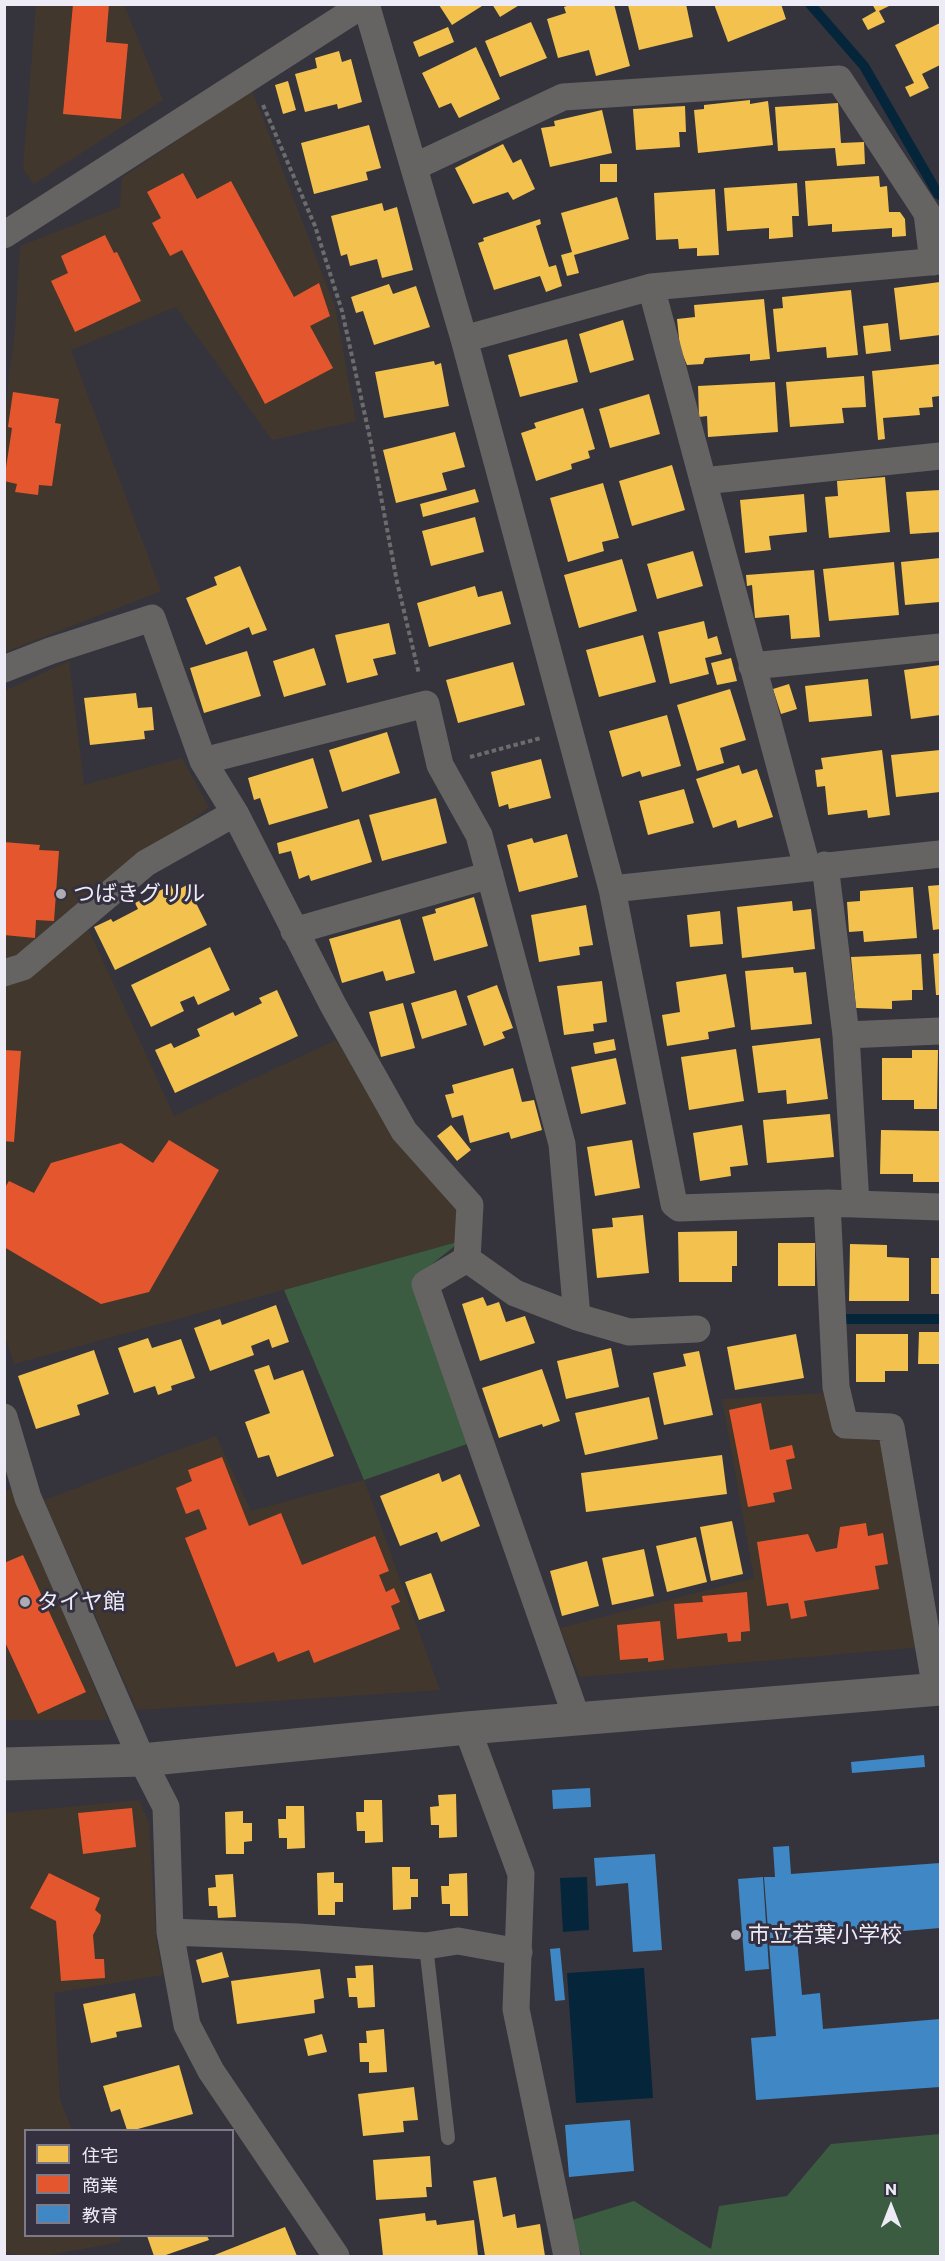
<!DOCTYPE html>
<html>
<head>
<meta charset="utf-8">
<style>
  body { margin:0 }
  #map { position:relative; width:945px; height:2261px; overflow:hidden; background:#35343c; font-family:Commissioner,"Noto Sans JP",sans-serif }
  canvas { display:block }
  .frame { position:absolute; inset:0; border:6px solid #edebf5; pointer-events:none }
  .legend { position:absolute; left:24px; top:2129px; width:210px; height:108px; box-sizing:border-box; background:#34303f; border:2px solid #7e7b88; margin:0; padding:8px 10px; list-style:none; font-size:18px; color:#edebf5 }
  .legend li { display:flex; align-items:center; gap:12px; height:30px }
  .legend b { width:30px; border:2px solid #7e7b88 }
  .north { position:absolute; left:861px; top:2177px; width:60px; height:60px; -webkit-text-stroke:4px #34303f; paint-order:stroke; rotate:0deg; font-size:16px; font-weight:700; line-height:24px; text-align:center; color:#edebf5 }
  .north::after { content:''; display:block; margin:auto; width:21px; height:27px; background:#edebf5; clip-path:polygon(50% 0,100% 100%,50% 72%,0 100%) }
</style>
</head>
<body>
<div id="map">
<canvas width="945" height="2261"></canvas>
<div class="frame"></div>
<ul class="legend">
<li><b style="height:16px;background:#f2c14e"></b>住宅</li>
<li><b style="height:16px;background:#e4572e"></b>商業</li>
<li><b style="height:16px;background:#3f88c5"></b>教育</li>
</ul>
<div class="north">N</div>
</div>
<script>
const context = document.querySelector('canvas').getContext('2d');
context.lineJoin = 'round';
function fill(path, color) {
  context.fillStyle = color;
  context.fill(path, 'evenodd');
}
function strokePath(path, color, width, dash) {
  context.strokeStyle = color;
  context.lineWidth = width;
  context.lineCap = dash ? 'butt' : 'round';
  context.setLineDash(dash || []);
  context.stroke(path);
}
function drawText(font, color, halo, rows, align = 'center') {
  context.font = font + ' Commissioner,"Noto Sans JP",sans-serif';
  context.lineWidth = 6;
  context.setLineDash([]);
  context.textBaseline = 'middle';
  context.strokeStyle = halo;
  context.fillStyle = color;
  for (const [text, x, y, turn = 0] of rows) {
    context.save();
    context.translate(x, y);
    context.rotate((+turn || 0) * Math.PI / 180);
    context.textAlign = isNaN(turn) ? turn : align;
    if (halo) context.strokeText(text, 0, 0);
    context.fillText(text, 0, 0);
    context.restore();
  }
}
fill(new Path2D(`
  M 36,5 L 124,5 L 163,100 L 34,184 L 23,169 Z
  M 252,90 L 335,307 L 356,421 L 272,440 L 176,307 L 71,350 L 161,591 L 5,652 L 4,420 L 15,331 L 20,246 L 120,207 L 122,178 Z
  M 69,661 L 84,785 L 182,758 L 209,807 L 13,959 L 4,961 L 4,691 Z
  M 89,930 L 174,1116 L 336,1040 L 387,1121 L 455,1205 L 461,1241 L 14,1364 L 4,1333 L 4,986 L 12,984 Z
  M 829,1393 L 835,1437 L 887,1442 L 921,1647 L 580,1677 L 560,1628 L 754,1578 L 722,1399 Z
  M 216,1436 L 251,1511 L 364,1480 L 440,1690 L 137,1710 L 44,1500 Z
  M 12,1489 L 108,1720 L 5,1720 L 4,1491 Z
  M 139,1800 L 149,1823 L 156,1939 L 163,1975 L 54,1993 L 60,2099 L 72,2130 L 26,2130 L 26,2236 L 120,2236 L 120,2242 L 44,2256 L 24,2256 L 5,2252 L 5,1813 Z`), '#42372c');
fill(new Path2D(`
  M 461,1241 L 412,1280 L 470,1443 L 364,1480 L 284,1290 Z
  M 940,2134 L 940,2256 L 582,2256 L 569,2221 L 634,2201 L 711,2249 L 719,2206 L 787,2196 L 831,2144 Z`), '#3b5c41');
fill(new Path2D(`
  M 587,1877 L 589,1930 L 563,1932 L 560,1878 Z
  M 644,1968 L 653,2098 L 576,2103 L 567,1973 Z`), '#05263a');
fill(new Path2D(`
  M 492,4 L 521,4 L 500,17 Z
  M 572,4 L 614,4 L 630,66 L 596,76 L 589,50 L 558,58 L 547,19 L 566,13 L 564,7 Z
  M 686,4 L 693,37 L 639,50 L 628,5 Z
  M 714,4 L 781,4 L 786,19 L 728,42 Z
  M 872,4 L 893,4 L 879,11 L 885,22 L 868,30 L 862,19 L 876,11 Z
  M 439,5 L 481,5 L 482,6 L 452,25 Z
  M 531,22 L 547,58 L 500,77 L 485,41 Z
  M 940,23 L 940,65 L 922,74 L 929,88 L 910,97 L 905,87 L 914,83 L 895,45 Z
  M 448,27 L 454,42 L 419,57 L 413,42 Z
  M 476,47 L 500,99 L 459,118 L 451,103 L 439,108 L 422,73 Z
  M 339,51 L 342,62 L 351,59 L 362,102 L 338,109 L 337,104 L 305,112 L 295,74 L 317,68 L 315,58 Z
  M 288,81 L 296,110 L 283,114 L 275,85 Z
  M 750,100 L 750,104 L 768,101 L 773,145 L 698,153 L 694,110 L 704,109 L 704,105 Z
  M 838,103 L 841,143 L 864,142 L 865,164 L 837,166 L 835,148 L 778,151 L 775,107 Z
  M 685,106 L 686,132 L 679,132 L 680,147 L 636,150 L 633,109 Z
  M 602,110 L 612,153 L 550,167 L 541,128 L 555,126 L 554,121 Z
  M 369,125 L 381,168 L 366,172 L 368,180 L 314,194 L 301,143 Z
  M 503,144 L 513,163 L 521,159 L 535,189 L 513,200 L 508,192 L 473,204 L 455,168 Z
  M 600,164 L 617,164 L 617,182 L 600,182 Z
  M 879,176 L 880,187 L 887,186 L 889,212 L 900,212 L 905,219 L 906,236 L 892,237 L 892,228 L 832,232 L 832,224 L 808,226 L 805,181 Z
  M 797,183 L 799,216 L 792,216 L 793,237 L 769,239 L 769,228 L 727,231 L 724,188 Z
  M 715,189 L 719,255 L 697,256 L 697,248 L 679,249 L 678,239 L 656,240 L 654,193 Z
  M 617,197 L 629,239 L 574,255 L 579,273 L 567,276 L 561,255 L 572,252 L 561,213 Z
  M 382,203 L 384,211 L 397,207 L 413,270 L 382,278 L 377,259 L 350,266 L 347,254 L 341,256 L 331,216 Z
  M 540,219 L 541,224 L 536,226 L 549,267 L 556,265 L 562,286 L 546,292 L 540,276 L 494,290 L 478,243 L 484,241 L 483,238 Z
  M 940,282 L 940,335 L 900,340 L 894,288 Z
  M 389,284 L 393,294 L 416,286 L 430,327 L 374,345 L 363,311 L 356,313 L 351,297 Z
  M 851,290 L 858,355 L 827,358 L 826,347 L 777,352 L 773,309 L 783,308 L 782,297 Z
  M 764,299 L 770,359 L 750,361 L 750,354 L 705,358 L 703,364 L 687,365 L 680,348 L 677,319 L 695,317 L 694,305 Z
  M 623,320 L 634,360 L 590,373 L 579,334 Z
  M 888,323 L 891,351 L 866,354 L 863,326 Z
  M 567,339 L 578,382 L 520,397 L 508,355 Z
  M 434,361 L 435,365 L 441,363 L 449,406 L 384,418 L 375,372 Z
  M 940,364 L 940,396 L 932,397 L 933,407 L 919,408 L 920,415 L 883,418 L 885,439 L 878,440 L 872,371 Z
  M 864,376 L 866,407 L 842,408 L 844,423 L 790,427 L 786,382 Z
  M 775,382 L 778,432 L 708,437 L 707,416 L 699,417 L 698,386 Z
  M 649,394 L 660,434 L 610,448 L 599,409 Z
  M 583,408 L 595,449 L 588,451 L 590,458 L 571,464 L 572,469 L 536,481 L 521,433 L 536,428 L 534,423 Z
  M 455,432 L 465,467 L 442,473 L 447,490 L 396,503 L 383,450 Z
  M 672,465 L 685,510 L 632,526 L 619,481 Z
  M 885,477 L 890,532 L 829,538 L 825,497 L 838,496 L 837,481 Z
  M 603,483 L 619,538 L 602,542 L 604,551 L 568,562 L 550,498 Z
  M 475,489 L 479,502 L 423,517 L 420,504 Z
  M 940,490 L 940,532 L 910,534 L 906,492 Z
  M 804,494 L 807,532 L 769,536 L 771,550 L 745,553 L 740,500 Z
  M 475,517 L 484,552 L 431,566 L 422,531 Z
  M 693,551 L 703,586 L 657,599 L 647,564 Z
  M 940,558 L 940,602 L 905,605 L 901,562 Z
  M 622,559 L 637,611 L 579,628 L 564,575 Z
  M 894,562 L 899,615 L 829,621 L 823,569 Z
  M 240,566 L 267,630 L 252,635 L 249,627 L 206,645 L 186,598 L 217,585 L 214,577 Z
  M 814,570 L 820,637 L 791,639 L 789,615 L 755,618 L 752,585 L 747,586 L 746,575 Z
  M 475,586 L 478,597 L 502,591 L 511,624 L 429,647 L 417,603 Z
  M 704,621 L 708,639 L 717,636 L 722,654 L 705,658 L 709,674 L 670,684 L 658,632 Z
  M 389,623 L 396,654 L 373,659 L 378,675 L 347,683 L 335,635 Z
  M 643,635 L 656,682 L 599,697 L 586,650 Z
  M 314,648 L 326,685 L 284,697 L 273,661 Z
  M 247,651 L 261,696 L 204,713 L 190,668 Z
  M 731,658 L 737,681 L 717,685 L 711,663 Z
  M 513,662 L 525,705 L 458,723 L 446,680 Z
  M 940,665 L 940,715 L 911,719 L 904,670 Z
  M 868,679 L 872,716 L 809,722 L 805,686 Z
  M 789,684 L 797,709 L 781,714 L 773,689 Z
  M 730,689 L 746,740 L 720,748 L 724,763 L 697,771 L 677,705 Z
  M 136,693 L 138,708 L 152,707 L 154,730 L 144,731 L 145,739 L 90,745 L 84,698 Z
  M 667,715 L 681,766 L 642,777 L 640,771 L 622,777 L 609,731 Z
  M 387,732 L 400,773 L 342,792 L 329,750 Z
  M 882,750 L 890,815 L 868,818 L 867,810 L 828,815 L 825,786 L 817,787 L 815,770 L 823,769 L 821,758 Z
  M 940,750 L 940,792 L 896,797 L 891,755 Z
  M 313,758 L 328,808 L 269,825 L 260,798 L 254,800 L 248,778 Z
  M 541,759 L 551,798 L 509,809 L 508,804 L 499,807 L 491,772 Z
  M 739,765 L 742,774 L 757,769 L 773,817 L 738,828 L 736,820 L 713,828 L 696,779 Z
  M 684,789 L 694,823 L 648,835 L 639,801 Z
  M 436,798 L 447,843 L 382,861 L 369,815 Z
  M 359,819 L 372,862 L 311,881 L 309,875 L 299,879 L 291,851 L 279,854 L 277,843 Z
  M 567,834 L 578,877 L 519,892 L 507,845 L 532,838 L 534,843 Z
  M 171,885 L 174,892 L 187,885 L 207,925 L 115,970 L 94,927 L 111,919 L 113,922 L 138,909 L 135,903 Z
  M 940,885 L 940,929 L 933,930 L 928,886 Z
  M 913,887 L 917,938 L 864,942 L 863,931 L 849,932 L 847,902 L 860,901 L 860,891 Z
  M 474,897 L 488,946 L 434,961 L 422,917 L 436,913 L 435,909 Z
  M 792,901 L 793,911 L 811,909 L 815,949 L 742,958 L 737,907 Z
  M 586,905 L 593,945 L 579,947 L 580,955 L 539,962 L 531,915 Z
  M 720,911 L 723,944 L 690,947 L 687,915 Z
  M 400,919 L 415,973 L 386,981 L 383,971 L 342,983 L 329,939 Z
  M 210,947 L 230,990 L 198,1005 L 194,996 L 180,1002 L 184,1011 L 151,1027 L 131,985 Z
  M 940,953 L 940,995 L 936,995 L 933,954 Z
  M 921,954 L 923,990 L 912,990 L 912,1000 L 892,1001 L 892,1009 L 856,1008 L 851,957 Z
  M 793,967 L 794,973 L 806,972 L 812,1024 L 751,1030 L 745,971 Z
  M 726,974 L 735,1027 L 708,1032 L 709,1039 L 667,1046 L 662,1015 L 680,1012 L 676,982 Z
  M 602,981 L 607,1022 L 593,1024 L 594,1031 L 564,1035 L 557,986 Z
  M 497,985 L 513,1028 L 502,1032 L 505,1038 L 484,1046 L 467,996 Z
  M 277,990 L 298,1036 L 175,1093 L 155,1050 L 171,1043 L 174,1048 L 200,1036 L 197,1029 L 233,1012 L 235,1016 L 262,1003 L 259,998 Z
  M 456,990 L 467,1025 L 422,1039 L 411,1003 Z
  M 403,1003 L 415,1048 L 381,1057 L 369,1012 Z
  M 820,1038 L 828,1099 L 787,1104 L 786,1090 L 758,1093 L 752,1046 Z
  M 614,1039 L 616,1050 L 595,1054 L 593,1043 Z
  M 736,1049 L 744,1101 L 689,1110 L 681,1057 Z
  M 912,1050 L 938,1050 L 937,1109 L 914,1109 L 914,1100 L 882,1100 L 882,1058 L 912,1058 Z
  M 616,1058 L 626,1104 L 581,1114 L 571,1067 Z
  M 513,1068 L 522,1102 L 534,1100 L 542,1130 L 511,1139 L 509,1132 L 470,1143 L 463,1115 L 452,1118 L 445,1095 L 454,1093 L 452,1085 Z
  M 830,1114 L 834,1157 L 767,1163 L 763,1120 Z
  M 451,1125 L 471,1150 L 457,1161 L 437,1136 Z
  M 742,1125 L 748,1165 L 730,1167 L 731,1176 L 700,1181 L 693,1133 Z
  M 881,1130 L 940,1131 L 940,1182 L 913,1182 L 913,1174 L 880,1174 Z
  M 632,1140 L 640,1188 L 595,1196 L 587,1147 Z
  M 643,1215 L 649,1273 L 597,1278 L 592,1229 L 613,1227 L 612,1218 Z
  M 737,1231 L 737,1266 L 732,1266 L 732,1282 L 679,1282 L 678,1232 Z
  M 778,1243 L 815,1243 L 815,1286 L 778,1286 Z
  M 850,1244 L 887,1245 L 887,1257 L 909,1258 L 909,1301 L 849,1301 Z
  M 931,1258 L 940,1258 L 940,1294 L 931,1294 Z
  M 483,1297 L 487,1306 L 499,1302 L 506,1322 L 525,1316 L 535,1343 L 480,1361 L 462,1304 Z
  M 276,1305 L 289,1342 L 272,1348 L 269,1339 L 251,1346 L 254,1355 L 210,1371 L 194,1328 L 220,1319 L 222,1325 Z
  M 919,1332 L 940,1332 L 940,1364 L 918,1364 Z
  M 796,1334 L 804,1378 L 735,1390 L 727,1347 Z
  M 856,1334 L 908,1334 L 908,1371 L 885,1371 L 885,1382 L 856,1382 Z
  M 148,1338 L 152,1348 L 181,1339 L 195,1378 L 171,1386 L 172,1390 L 158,1395 L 155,1386 L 134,1393 L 118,1348 Z
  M 611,1348 L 619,1387 L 566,1399 L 557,1361 Z
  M 94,1350 L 109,1394 L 77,1405 L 80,1415 L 36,1429 L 18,1376 Z
  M 699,1351 L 713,1415 L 664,1425 L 653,1373 L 686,1366 L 683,1354 Z
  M 269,1365 L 274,1380 L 303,1370 L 334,1456 L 277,1477 L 269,1455 L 258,1458 L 245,1422 L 270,1413 L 254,1370 Z
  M 542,1369 L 560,1421 L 543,1427 L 542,1424 L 499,1438 L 482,1388 Z
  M 649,1397 L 658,1439 L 585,1455 L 575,1413 Z
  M 722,1455 L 727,1494 L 586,1512 L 581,1473 Z
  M 439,1473 L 442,1482 L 460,1474 L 480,1526 L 441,1542 L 437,1532 L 400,1546 L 380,1496 Z
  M 732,1521 L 743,1574 L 711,1581 L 700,1527 Z
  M 696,1537 L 707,1582 L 667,1592 L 656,1546 Z
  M 644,1549 L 654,1596 L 612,1605 L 602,1558 Z
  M 587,1561 L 599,1606 L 562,1616 L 550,1571 Z
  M 431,1573 L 445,1611 L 419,1620 L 405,1582 Z
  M 456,1794 L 457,1837 L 439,1838 L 439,1825 L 431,1825 L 430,1807 L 439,1806 L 438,1795 Z
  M 364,1800 L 382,1800 L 383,1842 L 365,1843 L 365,1831 L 357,1831 L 356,1812 L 364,1812 Z
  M 286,1806 L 304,1806 L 305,1848 L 287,1849 L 287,1838 L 279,1838 L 278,1819 L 286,1819 Z
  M 243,1811 L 243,1823 L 252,1823 L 252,1841 L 244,1842 L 244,1854 L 226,1854 L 225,1812 Z
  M 392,1867 L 410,1867 L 410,1879 L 418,1879 L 418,1897 L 411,1897 L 411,1909 L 393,1910 Z
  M 334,1872 L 334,1883 L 343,1883 L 343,1902 L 335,1902 L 335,1915 L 318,1915 L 317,1873 Z
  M 467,1873 L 468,1916 L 450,1916 L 450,1904 L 442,1904 L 441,1886 L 449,1886 L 449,1874 Z
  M 233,1874 L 236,1917 L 218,1918 L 217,1906 L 209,1906 L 208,1888 L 216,1887 L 215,1875 Z
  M 222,1952 L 229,1977 L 202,1983 L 196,1960 Z
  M 373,1965 L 375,2007 L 358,2008 L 357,1997 L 349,1997 L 347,1978 L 356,1978 L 355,1966 Z
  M 320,1969 L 324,1998 L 314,2000 L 315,2013 L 237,2024 L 231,1981 Z
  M 135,1993 L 142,2027 L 116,2032 L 117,2037 L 91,2043 L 83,2004 Z
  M 384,2029 L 387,2072 L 369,2073 L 369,2062 L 360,2062 L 359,2043 L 367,2043 L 366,2031 Z
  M 322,2034 L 327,2052 L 308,2056 L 304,2039 Z
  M 179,2065 L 193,2114 L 134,2130 L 127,2130 L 120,2109 L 111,2112 L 103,2086 Z
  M 414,2087 L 418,2120 L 403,2121 L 404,2132 L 363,2136 L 358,2094 Z
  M 430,2156 L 432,2187 L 426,2187 L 427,2197 L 376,2200 L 373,2160 Z
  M 496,2177 L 503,2217 L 515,2214 L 517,2228 L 540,2224 L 545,2256 L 485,2256 L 473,2181 Z
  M 425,2213 L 426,2221 L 436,2220 L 437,2225 L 474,2220 L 478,2256 L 383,2256 L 379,2219 Z
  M 285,2227 L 297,2256 L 212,2256 Z
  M 147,2236 L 207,2236 L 209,2240 L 163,2256 L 154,2256 Z`), '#f2c14e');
fill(new Path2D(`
  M 73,4 L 109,4 L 106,42 L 128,44 L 121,119 L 63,114 Z
  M 183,173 L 197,199 L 231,181 L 294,297 L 319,283 L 330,316 L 310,326 L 333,368 L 265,404 L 182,250 L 170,256 L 152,223 L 161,218 L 147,192 Z
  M 105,235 L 114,253 L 117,252 L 141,301 L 75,332 L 51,281 L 68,273 L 61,256 Z
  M 13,392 L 59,399 L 55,423 L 61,424 L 52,486 L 39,485 L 38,495 L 15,492 L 17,484 L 4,481 L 12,428 L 8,427 Z
  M 4,842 L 40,845 L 39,850 L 59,851 L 54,921 L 36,920 L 35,938 L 4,935 Z
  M 4,1050 L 21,1051 L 14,1142 L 4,1141 Z
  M 169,1140 L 219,1170 L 149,1292 L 101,1304 L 4,1247 L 4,1189 L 9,1181 L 34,1193 L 51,1163 L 121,1143 L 153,1163 Z
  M 761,1403 L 770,1450 L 792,1445 L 795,1458 L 786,1460 L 792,1489 L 773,1493 L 775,1502 L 748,1507 L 729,1410 Z
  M 222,1457 L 249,1526 L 281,1513 L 302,1565 L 375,1536 L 389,1571 L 379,1575 L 386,1592 L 394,1588 L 400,1602 L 391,1606 L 400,1629 L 314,1663 L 309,1650 L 278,1662 L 274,1652 L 236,1667 L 185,1538 L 207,1529 L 199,1509 L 186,1514 L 176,1488 L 192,1481 L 188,1470 Z
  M 866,1523 L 868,1536 L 883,1533 L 888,1564 L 875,1566 L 879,1589 L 804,1601 L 807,1616 L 791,1619 L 788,1603 L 767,1606 L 757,1542 L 808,1534 L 816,1552 L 837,1548 L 840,1527 Z
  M 23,1555 L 86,1692 L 38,1714 L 4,1640 L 4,1563 Z
  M 747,1592 L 750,1631 L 741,1632 L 741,1641 L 728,1642 L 727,1633 L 677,1639 L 674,1604 L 703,1602 L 702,1596 Z
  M 660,1621 L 664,1660 L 648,1662 L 648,1658 L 620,1660 L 617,1625 Z
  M 132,1808 L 136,1847 L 83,1854 L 78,1813 Z
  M 49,1873 L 100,1898 L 95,1910 L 101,1915 L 100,1922 L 93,1935 L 95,1959 L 104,1959 L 105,1978 L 61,1981 L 56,1921 L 30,1908 Z`), '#e4572e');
fill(new Path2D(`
  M 924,1755 L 925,1767 L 852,1773 L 851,1762 Z
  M 590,1788 L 591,1807 L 553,1809 L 552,1790 Z
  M 789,1846 L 791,1874 L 940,1863 L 940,1928 L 797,1940 L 802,1995 L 820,1993 L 823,2029 L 940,2019 L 940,2087 L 756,2100 L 751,2038 L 776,2036 L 764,1877 L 775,1877 L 773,1847 Z
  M 655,1854 L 662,1950 L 633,1952 L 628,1883 L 596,1886 L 594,1858 Z
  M 763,1877 L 769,1969 L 745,1971 L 738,1879 Z
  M 560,1948 L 565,2000 L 555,2001 L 550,1949 Z
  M 630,2120 L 634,2171 L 569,2177 L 565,2125 Z`), '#3f88c5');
strokePath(new Path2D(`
  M 810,4 L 864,66 L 938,194 L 940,195
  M 847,1319 L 940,1319`), '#05263a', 10);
strokePath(new Path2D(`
  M 263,105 L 315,226 L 342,311 L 370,438 L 397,582 L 419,674
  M 470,757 L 541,738`), '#6d6c6d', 4, [4.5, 3]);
strokePath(new Path2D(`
  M 426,1946 L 448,2138`), '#656463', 14);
strokePath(new Path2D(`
  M 366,4 L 464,339 L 612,889 L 674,1204 L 679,1208 L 827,1203 L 940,1207
  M 414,167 L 563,97 L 839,79 L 927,213 L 933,262
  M 4,235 L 364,4
  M 651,287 L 807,867
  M 464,339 L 651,287 L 940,261
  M 703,481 L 940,456
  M 752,666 L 940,647
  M 4,669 L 50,651 L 152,618 L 203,761 L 235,813 L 333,1005 L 404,1131 L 470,1205 L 467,1259 L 515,1293 L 577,1317 L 629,1332 L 697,1329
  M 203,761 L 426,704 L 440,765 L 479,835 L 562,1144 L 577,1317
  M 825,865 L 846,1035 L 856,1204
  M 612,889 L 940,854
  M 294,931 L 490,875
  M 4,973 L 23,967 L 146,863 L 235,813
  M 846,1035 L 940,1031
  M 827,1203 L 836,1387 L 845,1425 L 891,1427 L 936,1690
  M 467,1259 L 425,1284 L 577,1719
  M 4,1417 L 28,1498 L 142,1760 L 166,1807 L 170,1932 L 187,2025 L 211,2071 L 336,2256
  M 467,1728 L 521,1874 L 516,2009 L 567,2256
  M 170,1932 L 298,1937 L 426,1946 L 458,1941 L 519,1952`), '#656463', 27);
strokePath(new Path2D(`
  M 4,1764 L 142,1760 L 467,1728 L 940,1689`), '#656463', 33);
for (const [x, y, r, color] of [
  [61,894,6,"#adabb4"],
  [25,1602,6,"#adabb4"],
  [736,1935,6,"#adabb4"]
]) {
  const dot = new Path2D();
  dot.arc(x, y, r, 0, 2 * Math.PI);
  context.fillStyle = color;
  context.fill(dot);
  strokePath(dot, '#34303f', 2);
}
drawText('22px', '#edebf5', '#34303f', [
  ["つばきグリル",73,894],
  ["タイヤ館",37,1602],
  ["市立若葉小学校",748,1935]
], 'left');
</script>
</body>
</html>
